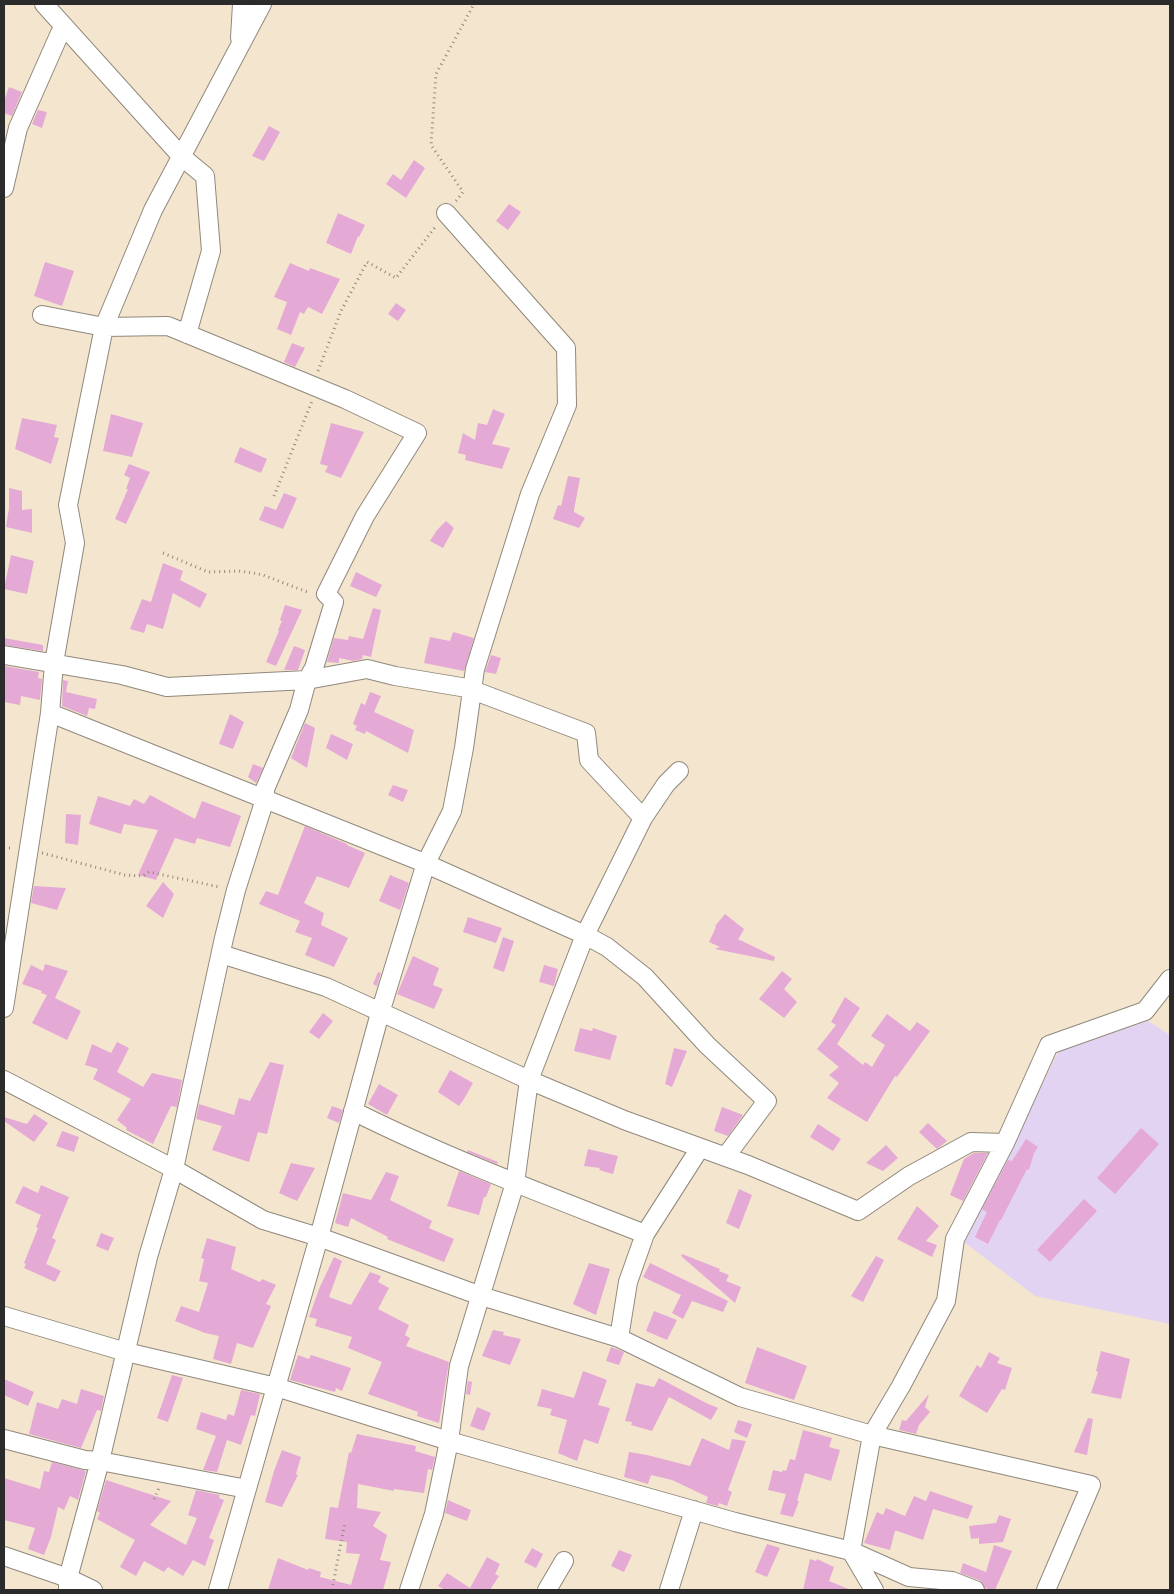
<!DOCTYPE html>
<html>
<head>
<meta charset="utf-8">
<style>
  body { margin:0 }
  #map { position:relative; width:1174px; height:1594px; overflow:hidden; background:#f4e6ce; font-family:Itim,sans-serif }
  canvas { display:block }
  .frame { position:absolute; inset:0; border:5px solid #2b2b2b; pointer-events:none }
</style>
</head>
<body>
<div id="map">
<canvas width="1174" height="1594"></canvas>
<div class="frame"></div>
</div>
<script>
const context = document.querySelector('canvas').getContext('2d');
context.lineJoin = 'round';
function fill(path, color) {
  context.fillStyle = color;
  context.fill(path, 'evenodd');
}
function strokePath(path, color, width, dash) {
  context.strokeStyle = color;
  context.lineWidth = width;
  context.lineCap = dash ? 'butt' : 'round';
  context.setLineDash(dash || []);
  context.stroke(path);
}
fill(new Path2D(`
  M 1148,1021 L 1170,1035 L 1170,1324 L 1035,1296 L 964,1242 L 1058,1052 Z`), '#e3d3f2');
fill(new Path2D(`
  M 9,87 L 22,92 L 12,116 L 4,113 L 4,101 Z
  M 38,110 L 47,112 L 42,128 L 32,124 Z
  M 269,126 L 280,132 L 264,161 L 252,156 Z
  M 414,160 L 425,168 L 406,198 L 386,184 L 393,174 L 401,180 Z
  M 509,204 L 521,212 L 508,230 L 496,221 Z
  M 338,213 L 365,225 L 359,237 L 358,236 L 351,254 L 326,243 Z
  M 45,262 L 74,271 L 62,306 L 34,296 Z
  M 290,263 L 309,271 L 310,268 L 340,279 L 322,314 L 308,307 L 304,314 L 300,312 L 291,335 L 277,329 L 287,302 L 274,297 Z
  M 396,303 L 406,310 L 398,321 L 388,314 Z
  M 292,343 L 305,348 L 295,367 L 284,362 Z
  M 493,409 L 505,414 L 492,444 L 510,448 L 502,469 L 465,460 L 466,455 L 458,453 L 463,433 L 475,440 L 478,423 L 487,425 Z
  M 111,414 L 143,423 L 132,457 L 103,451 Z
  M 22,418 L 57,425 L 54,437 L 59,438 L 51,464 L 15,449 Z
  M 331,423 L 364,432 L 341,478 L 325,472 L 328,466 L 320,464 Z
  M 240,447 L 267,459 L 261,473 L 234,462 Z
  M 129,464 L 150,472 L 126,524 L 115,519 L 128,489 L 126,489 L 130,478 L 124,475 Z
  M 568,476 L 580,478 L 574,510 L 574,512 L 585,518 L 579,528 L 553,519 L 558,505 L 561,506 Z
  M 9,488 L 22,491 L 22,510 L 32,509 L 32,533 L 6,527 L 9,508 Z
  M 284,493 L 297,498 L 283,529 L 259,520 L 265,506 L 276,510 Z
  M 446,521 L 454,528 L 443,548 L 430,541 L 437,530 Z
  M 11,555 L 34,561 L 27,594 L 4,589 Z
  M 163,563 L 183,571 L 180,580 L 207,594 L 200,608 L 173,593 L 163,629 L 147,624 L 144,633 L 130,629 L 142,599 L 151,602 Z
  M 356,572 L 382,585 L 376,597 L 350,586 Z
  M 285,605 L 302,610 L 276,666 L 266,662 L 279,631 L 278,630 L 282,621 L 280,620 Z
  M 373,608 L 381,610 L 371,657 L 363,655 L 362,659 L 353,661 L 339,658 L 339,663 L 327,662 L 334,638 L 348,640 L 349,636 L 363,639 Z
  M 453,632 L 474,638 L 464,671 L 424,663 L 430,637 L 450,641 Z
  M 4,638 L 43,645 L 43,651 L 4,645 Z
  M 294,646 L 305,650 L 298,670 L 284,670 Z
  M 491,655 L 501,658 L 496,674 L 485,672 Z
  M 4,666 L 39,672 L 38,678 L 42,679 L 40,700 L 21,696 L 20,705 L 4,702 Z
  M 63,680 L 68,681 L 66,692 L 97,699 L 95,709 L 89,708 L 87,716 L 62,706 Z
  M 370,692 L 381,696 L 374,712 L 414,730 L 408,753 L 366,731 L 365,734 L 355,730 L 357,726 L 353,724 L 361,703 L 365,705 Z
  M 230,714 L 244,722 L 233,749 L 219,744 Z
  M 305,723 L 315,728 L 307,768 L 291,758 Z
  M 331,734 L 353,744 L 347,760 L 326,748 Z
  M 253,764 L 263,768 L 256,783 L 248,777 Z
  M 393,785 L 408,790 L 403,802 L 388,795 Z
  M 150,795 L 195,819 L 202,801 L 241,816 L 230,847 L 197,838 L 195,844 L 175,838 L 156,880 L 138,875 L 158,830 L 124,824 L 121,834 L 89,824 L 98,796 L 130,806 L 134,799 L 144,804 Z
  M 66,814 L 81,815 L 78,845 L 65,843 Z
  M 305,826 L 347,844 L 347,845 L 365,853 L 349,888 L 317,876 L 304,903 L 324,913 L 321,925 L 348,938 L 334,967 L 305,955 L 312,938 L 295,932 L 300,921 L 259,904 L 266,891 L 278,895 Z
  M 390,875 L 409,883 L 400,910 L 379,901 Z
  M 163,882 L 174,894 L 163,918 L 146,906 Z
  M 34,886 L 66,888 L 57,910 L 31,903 Z
  M 725,914 L 744,929 L 738,940 L 740,940 L 775,957 L 774,961 L 715,949 L 720,947 L 709,942 L 716,927 L 715,926 Z
  M 468,917 L 502,928 L 496,943 L 463,932 Z
  M 503,937 L 514,941 L 504,972 L 493,968 Z
  M 413,956 L 439,968 L 433,985 L 443,989 L 434,1009 L 397,994 Z
  M 45,964 L 68,971 L 55,998 L 81,1011 L 67,1040 L 32,1023 L 47,995 L 41,993 L 42,991 L 22,984 L 31,965 L 43,971 Z
  M 544,965 L 558,969 L 554,986 L 539,982 Z
  M 782,971 L 792,979 L 784,989 L 797,1002 L 784,1018 L 759,999 Z
  M 378,972 L 381,973 L 377,986 L 373,984 Z
  M 845,997 L 860,1008 L 837,1044 L 863,1065 L 865,1062 L 872,1067 L 885,1045 L 871,1036 L 887,1014 L 910,1031 L 917,1022 L 930,1031 L 897,1077 L 895,1076 L 867,1122 L 827,1098 L 839,1083 L 829,1075 L 839,1067 L 817,1049 L 836,1025 L 831,1022 Z
  M 323,1013 L 333,1021 L 319,1039 L 309,1032 Z
  M 580,1028 L 592,1031 L 593,1028 L 617,1036 L 610,1060 L 574,1051 Z
  M 117,1042 L 129,1048 L 117,1072 L 143,1087 L 152,1073 L 182,1080 L 177,1107 L 171,1106 L 153,1144 L 126,1130 L 127,1128 L 117,1120 L 131,1099 L 93,1079 L 98,1069 L 85,1065 L 92,1044 L 111,1053 Z
  M 674,1048 L 687,1051 L 672,1087 L 665,1084 Z
  M 270,1062 L 284,1065 L 267,1134 L 258,1132 L 249,1162 L 212,1150 L 222,1126 L 196,1119 L 199,1104 L 234,1115 L 239,1098 L 250,1101 Z
  M 450,1070 L 473,1083 L 464,1099 L 459,1106 L 438,1092 Z
  M 379,1084 L 398,1095 L 387,1115 L 368,1104 Z
  M 332,1106 L 343,1110 L 339,1123 L 327,1118 Z
  M 722,1107 L 743,1115 L 728,1136 L 714,1131 Z
  M 34,1114 L 48,1123 L 34,1142 L 4,1121 L 4,1117 L 27,1124 Z
  M 928,1123 L 947,1141 L 937,1149 L 919,1132 Z
  M 818,1124 L 841,1139 L 833,1151 L 810,1137 Z
  M 1141,1128 L 1159,1144 L 1115,1194 L 1097,1178 Z
  M 62,1131 L 79,1137 L 74,1152 L 56,1146 Z
  M 1026,1139 L 1038,1147 L 1034,1153 L 1029,1170 L 1027,1169 L 1001,1220 L 1000,1220 L 988,1244 L 975,1237 L 987,1212 L 982,1209 L 1008,1160 L 1012,1161 Z
  M 886,1145 L 898,1158 L 883,1171 L 866,1163 Z
  M 588,1149 L 618,1156 L 613,1174 L 599,1170 L 600,1168 L 584,1166 Z
  M 468,1150 L 498,1162 L 497,1164 L 467,1152 Z
  M 974,1153 L 988,1153 L 963,1201 L 950,1195 L 964,1159 Z
  M 291,1163 L 315,1168 L 297,1201 L 279,1193 Z
  M 459,1171 L 491,1184 L 486,1197 L 484,1197 L 479,1215 L 447,1206 Z
  M 386,1172 L 399,1176 L 390,1200 L 432,1221 L 429,1228 L 454,1239 L 444,1262 L 387,1239 L 388,1237 L 351,1218 L 348,1227 L 335,1223 L 343,1193 L 371,1200 Z
  M 41,1185 L 69,1197 L 52,1238 L 56,1240 L 46,1264 L 61,1271 L 55,1282 L 24,1268 L 26,1264 L 24,1263 L 38,1228 L 36,1227 L 41,1215 L 15,1203 L 23,1186 L 38,1193 Z
  M 739,1189 L 752,1195 L 739,1229 L 726,1223 Z
  M 1084,1199 L 1097,1211 L 1050,1262 L 1037,1250 Z
  M 917,1206 L 939,1226 L 926,1241 L 937,1245 L 932,1257 L 897,1239 Z
  M 101,1233 L 114,1238 L 108,1251 L 96,1246 Z
  M 207,1238 L 236,1247 L 231,1269 L 260,1282 L 262,1279 L 276,1285 L 266,1304 L 271,1306 L 253,1348 L 237,1343 L 231,1364 L 213,1359 L 219,1336 L 205,1333 L 175,1321 L 181,1306 L 199,1312 L 208,1283 L 199,1281 L 204,1259 L 201,1258 Z
  M 682,1254 L 720,1269 L 719,1271 L 729,1275 L 726,1281 L 741,1287 L 735,1303 L 681,1256 Z
  M 876,1256 L 884,1260 L 863,1302 L 851,1296 Z
  M 334,1257 L 342,1261 L 329,1297 L 351,1305 L 370,1272 L 381,1276 L 378,1282 L 389,1288 L 378,1309 L 409,1325 L 405,1335 L 410,1338 L 406,1346 L 449,1362 L 439,1423 L 417,1416 L 418,1412 L 368,1394 L 382,1362 L 348,1348 L 352,1337 L 315,1326 L 317,1319 L 309,1317 L 319,1289 Z
  M 589,1263 L 610,1269 L 596,1315 L 573,1304 Z
  M 650,1263 L 728,1301 L 723,1312 L 692,1301 L 683,1319 L 672,1313 L 681,1295 L 643,1277 Z
  M 654,1311 L 677,1320 L 667,1340 L 646,1331 Z
  M 493,1330 L 504,1332 L 503,1335 L 521,1339 L 510,1365 L 482,1356 Z
  M 611,1347 L 624,1352 L 619,1365 L 606,1361 Z
  M 757,1347 L 807,1366 L 794,1400 L 745,1383 Z
  M 1101,1351 L 1130,1359 L 1121,1399 L 1091,1393 L 1098,1372 L 1096,1371 Z
  M 989,1352 L 1000,1358 L 997,1363 L 1012,1368 L 1005,1390 L 1002,1389 L 987,1413 L 959,1396 L 977,1365 L 981,1368 Z
  M 298,1355 L 309,1359 L 311,1355 L 351,1368 L 342,1391 L 336,1388 L 335,1392 L 290,1380 Z
  M 583,1371 L 607,1380 L 598,1405 L 610,1408 L 598,1444 L 584,1439 L 577,1461 L 558,1453 L 567,1420 L 550,1415 L 552,1409 L 537,1406 L 542,1389 L 574,1398 Z
  M 172,1375 L 183,1378 L 168,1422 L 157,1418 Z
  M 659,1378 L 706,1403 L 718,1408 L 711,1420 L 669,1397 L 652,1431 L 631,1425 L 632,1422 L 625,1421 L 636,1383 L 654,1387 Z
  M 4,1379 L 34,1392 L 28,1406 L 4,1395 Z
  M 468,1381 L 472,1382 L 470,1395 L 466,1394 Z
  M 81,1389 L 104,1396 L 101,1411 L 97,1410 L 81,1448 L 29,1434 L 37,1402 L 58,1409 L 62,1399 L 77,1404 Z
  M 241,1390 L 260,1394 L 255,1416 L 251,1415 L 241,1445 L 227,1440 L 217,1472 L 203,1470 L 216,1436 L 196,1429 L 201,1412 L 226,1420 L 228,1414 L 234,1416 Z
  M 929,1394 L 925,1407 L 930,1412 L 919,1425 L 916,1434 L 899,1430 L 902,1420 L 906,1421 Z
  M 477,1407 L 491,1413 L 484,1431 L 470,1426 Z
  M 1088,1418 L 1093,1419 L 1087,1455 L 1074,1452 Z
  M 738,1420 L 752,1424 L 747,1438 L 734,1432 Z
  M 803,1430 L 832,1438 L 829,1447 L 840,1450 L 831,1481 L 805,1473 L 797,1501 L 799,1501 L 793,1517 L 780,1514 L 786,1494 L 768,1490 L 773,1470 L 782,1472 L 783,1470 L 786,1471 L 790,1459 L 795,1460 Z
  M 357,1434 L 416,1446 L 415,1451 L 435,1457 L 432,1470 L 428,1469 L 424,1493 L 394,1489 L 394,1491 L 358,1484 L 357,1508 L 381,1512 L 373,1526 L 387,1535 L 380,1560 L 391,1562 L 383,1590 L 268,1590 L 278,1558 L 308,1570 L 309,1568 L 321,1572 L 320,1577 L 351,1585 L 360,1554 L 346,1553 L 347,1542 L 325,1539 L 330,1507 L 338,1508 L 349,1452 L 351,1453 Z
  M 702,1438 L 729,1450 L 732,1439 L 746,1441 L 728,1490 L 732,1492 L 727,1506 L 719,1503 L 718,1506 L 706,1503 L 708,1497 L 672,1480 L 651,1475 L 648,1484 L 624,1477 L 629,1452 L 647,1455 L 690,1466 Z
  M 282,1450 L 301,1457 L 296,1474 L 298,1475 L 282,1507 L 265,1502 L 274,1471 Z
  M 52,1462 L 86,1471 L 78,1500 L 70,1496 L 64,1510 L 58,1507 L 51,1537 L 44,1555 L 28,1549 L 35,1528 L 4,1520 L 4,1478 L 40,1489 L 44,1471 L 49,1472 Z
  M 106,1480 L 171,1501 L 150,1525 L 186,1545 L 197,1518 L 188,1515 L 196,1490 L 220,1495 L 219,1498 L 224,1500 L 209,1538 L 214,1540 L 205,1566 L 193,1560 L 183,1576 L 168,1567 L 164,1572 L 144,1561 L 136,1576 L 120,1567 L 135,1540 L 97,1519 L 100,1513 L 97,1511 Z
  M 930,1491 L 973,1506 L 968,1519 L 933,1509 L 923,1540 L 897,1531 L 895,1531 L 890,1550 L 864,1543 L 877,1512 L 883,1515 L 886,1508 L 905,1516 L 914,1496 L 926,1501 Z
  M 448,1500 L 471,1510 L 467,1521 L 445,1513 Z
  M 999,1515 L 1011,1519 L 1003,1542 L 979,1544 L 979,1538 L 971,1539 L 969,1526 L 996,1523 Z
  M 767,1544 L 780,1548 L 767,1577 L 755,1572 Z
  M 994,1545 L 1012,1551 L 995,1590 L 992,1590 L 985,1588 L 979,1580 L 960,1573 L 963,1563 L 986,1572 Z
  M 532,1548 L 543,1554 L 536,1568 L 524,1562 Z
  M 619,1550 L 632,1555 L 624,1572 L 611,1566 Z
  M 487,1557 L 500,1564 L 495,1574 L 499,1576 L 490,1590 L 445,1590 L 438,1586 L 447,1573 L 470,1588 Z
  M 810,1559 L 816,1561 L 817,1559 L 834,1567 L 829,1581 L 851,1590 L 803,1590 Z`), '#e5a9d6');
const minor = new Path2D(`
  M 44,4 L 182,157 L 205,176 L 211,251 L 187,334
  M 240,38 L 242,4
  M 4,188 L 18,128 L 60,33 L 64,27
  M 42,315 L 104,327 L 168,326 L 345,399 L 417,433 L 365,516 L 326,594 L 334,602 L 314,668 L 307,680 L 299,710 L 265,789 L 265,799 L 236,890 L 224,938 L 174,1169 L 148,1257 L 100,1461 L 68,1578 L 68,1590
  M 4,655 L 122,675 L 167,687 L 307,680 L 367,669 L 395,676 L 467,688 L 586,733 L 589,760 L 643,818
  M 50,713 L 422,862 L 585,935 L 607,947 L 645,977 L 707,1045 L 767,1101 L 726,1156
  M 221,954 L 326,987 L 529,1080 L 624,1120 L 748,1165 L 858,1211 L 909,1176 L 971,1142 L 1005,1143
  M 4,1008 L 50,713 L 54,663 L 75,543 L 68,505 L 104,327 L 153,210 L 262,4
  M 4,1080 L 174,1169 L 263,1220 L 319,1237 L 481,1296 L 619,1338 L 740,1397 L 872,1435 L 1091,1485 L 1046,1590
  M 353,1111 C 447,1158 546,1195 645,1234 L 700,1148
  M 4,1316 L 126,1352 L 276,1387 L 449,1441 L 565,1474 L 735,1522 L 851,1551 L 909,1577 L 952,1581 L 975,1590
  M 619,1338 L 628,1282 L 645,1234
  M 4,1439 L 85,1460 L 100,1461 L 247,1489
  M 4,1556 L 68,1578 L 93,1590
  M 218,1590 L 319,1237 L 380,1013 L 426,863 L 452,811 L 464,748 L 475,669 L 530,494 L 567,405 L 566,348 L 446,213
  M 409,1590 L 434,1514 L 449,1441 L 459,1366 L 515,1183 L 529,1080 L 585,935 L 643,818 L 666,784 L 679,771
  M 547,1590 L 564,1561
  M 669,1590 L 694,1510
  M 874,1590 L 851,1551 L 872,1435 L 901,1386 L 946,1301 L 955,1239 L 1005,1143 L 1049,1045 L 1145,1011 L 1170,979`);
strokePath(minor, '#90887c', 20);
strokePath(new Path2D(`
  M 456,201 L 463,192 L 431,145 L 436,74 L 474,4
  M 318,371 L 341,311 L 367,262 L 396,278 L 436,226
  M 274,496 L 312,401
  M 163,553 L 208,572 L 239,571 L 253,573 L 263,575 L 310,593
  M 4,848 L 14,848
  M 42,853 L 125,875 L 143,876 L 149,872 L 220,887
  M 154,1499 L 159,1488
  M 332,1590 L 345,1522`), '#90887c', 3, [1, 4]);
strokePath(minor, '#fff', 18);
</script>
</body>
</html>
